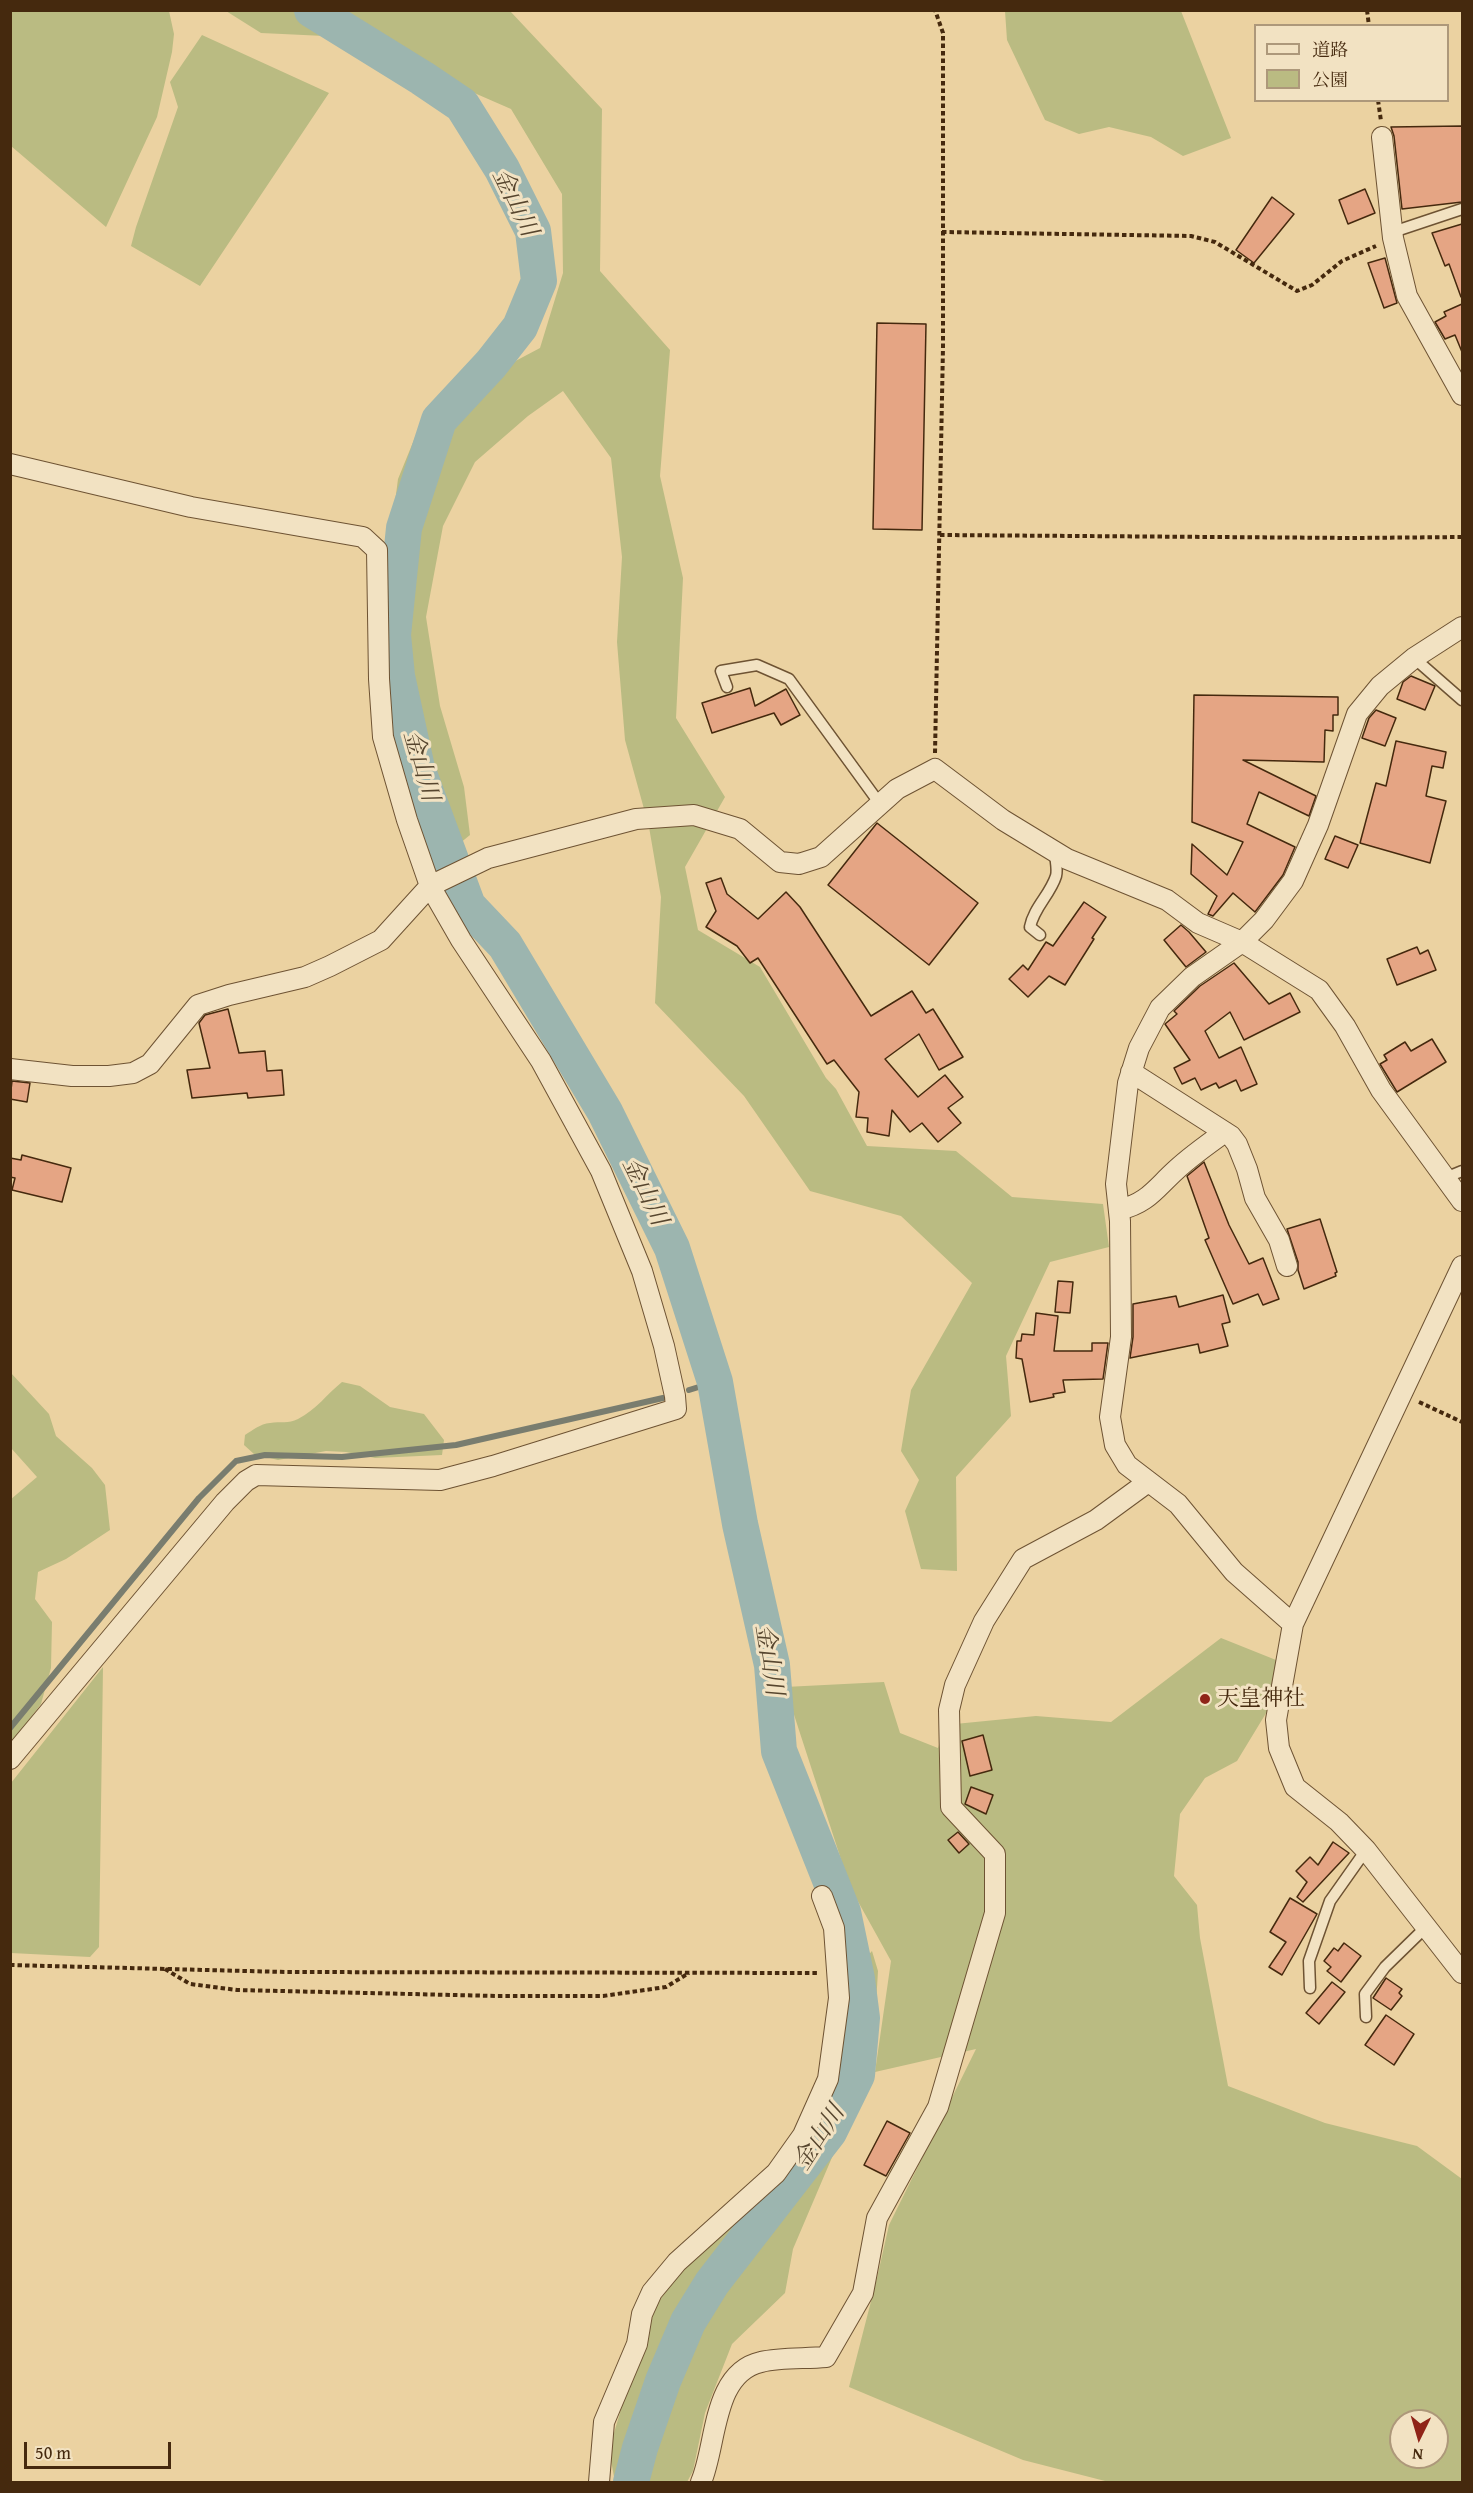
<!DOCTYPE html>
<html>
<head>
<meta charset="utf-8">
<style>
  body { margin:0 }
  #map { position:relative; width:1473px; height:2493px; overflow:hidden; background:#ebd2a1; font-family:"Gentium Book Plus","Noto Serif JP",serif }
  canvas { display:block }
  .frame { position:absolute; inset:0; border:12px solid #45290e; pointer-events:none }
  .legend { position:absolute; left:1254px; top:24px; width:195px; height:78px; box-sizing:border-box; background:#f2e2c2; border:2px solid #ad987a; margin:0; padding:8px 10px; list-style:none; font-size:18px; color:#45290e }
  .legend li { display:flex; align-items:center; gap:12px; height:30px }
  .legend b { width:30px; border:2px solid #ad987a }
  .north { position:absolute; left:1389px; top:2409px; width:60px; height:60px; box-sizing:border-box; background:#f2e2c2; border:2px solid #ad987a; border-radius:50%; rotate:185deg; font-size:16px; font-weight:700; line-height:24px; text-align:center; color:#45290e }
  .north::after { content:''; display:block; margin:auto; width:21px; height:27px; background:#8f2418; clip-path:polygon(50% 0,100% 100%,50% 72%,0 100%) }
  .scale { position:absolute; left:24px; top:2442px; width:147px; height:27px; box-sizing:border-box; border:3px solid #45290e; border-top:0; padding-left:8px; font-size:18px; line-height:21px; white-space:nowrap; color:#45290e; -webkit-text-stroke:4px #f2e2c2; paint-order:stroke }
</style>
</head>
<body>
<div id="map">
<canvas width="1473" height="2493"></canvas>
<div class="frame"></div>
<ul class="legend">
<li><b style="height:8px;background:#f2e2c2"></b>道路</li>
<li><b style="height:16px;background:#babb82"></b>公園</li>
</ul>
<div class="north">N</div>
<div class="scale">50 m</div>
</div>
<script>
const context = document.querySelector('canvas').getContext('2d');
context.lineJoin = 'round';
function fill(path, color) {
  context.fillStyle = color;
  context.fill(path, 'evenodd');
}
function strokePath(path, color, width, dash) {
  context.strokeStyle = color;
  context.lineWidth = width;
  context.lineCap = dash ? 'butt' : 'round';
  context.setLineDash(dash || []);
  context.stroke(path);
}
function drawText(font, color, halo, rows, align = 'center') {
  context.font = font + ' "Gentium Book Plus","Noto Serif JP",serif';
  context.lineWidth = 6;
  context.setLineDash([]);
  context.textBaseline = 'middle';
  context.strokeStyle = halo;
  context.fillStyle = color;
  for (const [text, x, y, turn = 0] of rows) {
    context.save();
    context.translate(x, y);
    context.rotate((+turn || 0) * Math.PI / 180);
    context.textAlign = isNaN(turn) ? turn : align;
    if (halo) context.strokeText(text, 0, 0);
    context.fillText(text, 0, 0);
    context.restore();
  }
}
fill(new Path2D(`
  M 10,11 L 169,11 L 174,34 L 172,52 L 157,117 L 106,227 L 11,146 Z
  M 226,11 L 510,11 L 602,109 L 600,271 L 670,350 L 660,476 L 683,578 L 676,718 L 725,797 L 685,867 L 698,930 L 760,967 L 826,1078 L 836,1089 L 867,1146 L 956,1151 L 1012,1197 L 1103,1204 L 1109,1247 L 1050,1262 L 1006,1356 L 1011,1416 L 956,1477 L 957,1571 L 921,1569 L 905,1511 L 919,1480 L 901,1451 L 911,1390 L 972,1283 L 901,1216 L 810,1191 L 744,1096 L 655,1003 L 661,897 L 649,827 L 625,740 L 617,642 L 622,557 L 611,458 L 563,391 L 528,416 L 475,462 L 443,526 L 426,617 L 440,706 L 464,787 L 470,835 L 438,861 L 407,780 L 395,728 L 387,679 L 385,617 L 389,549 L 398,479 L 418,430 L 466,407 L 478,391 L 506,366 L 540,348 L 563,273 L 562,194 L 511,109 L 346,37 L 261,33 Z
  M 1005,11 L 1181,11 L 1231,138 L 1183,156 L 1151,137 L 1109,127 L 1079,134 L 1045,120 L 1007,40 Z
  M 202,35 L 329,93 L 200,286 L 131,246 L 136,227 L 178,107 L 170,82 Z
  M 11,1373 L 49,1414 L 56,1436 L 92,1468 L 105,1485 L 110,1530 L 66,1559 L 38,1572 L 35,1599 L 52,1622 L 51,1668 L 41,1704 L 11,1744 L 10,1500 L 37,1477 L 11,1448 Z
  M 342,1382 L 360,1386 L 390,1407 L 424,1414 L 444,1440 L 442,1455 L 375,1458 L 346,1452 L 326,1451 L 278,1460 L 254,1454 L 244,1445 L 245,1435 C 253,1430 260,1424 270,1423 C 281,1421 288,1424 298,1419 C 316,1410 327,1394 342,1382 Z
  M 1221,1638 L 1281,1662 L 1271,1705 L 1237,1761 L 1205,1778 L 1180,1814 L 1174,1876 L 1197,1905 L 1200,1938 L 1228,2086 L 1325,2123 L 1417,2146 L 1462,2179 L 1462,2482 L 1109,2482 L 1023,2460 L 849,2387 L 877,2278 L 889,2225 L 976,2049 L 875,2072 L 891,1961 L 850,1887 L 785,1687 L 884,1682 L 900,1733 L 938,1748 L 945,1725 L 1036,1716 L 1111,1722 ZM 1401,2421 L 1437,2421 L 1437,2457 L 1401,2457 Z
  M 103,1667 L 99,1947 L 90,1957 L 11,1953 L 11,1783 Z
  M 872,1951 L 878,1971 L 875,2021 L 862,2087 L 793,2249 L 785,2293 L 732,2344 L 705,2413 L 693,2471 L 687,2482 L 615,2482 L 609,2450 L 624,2399 L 645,2347 L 655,2307 L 684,2266 L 790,2171 L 817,2131 L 838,2094 L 847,2044 L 848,1997 L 861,1963 Z`), '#babb82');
strokePath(new Path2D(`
  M 689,1390 L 715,1382
  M 10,1728 L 199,1498 L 236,1461 L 265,1455 L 342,1457 L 456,1445 L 663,1398`), '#797d6f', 6);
strokePath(new Path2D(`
  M 312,10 L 422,78 L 462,105 L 502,169 L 533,231 L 539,281 L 520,327 L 491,364 L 439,420 L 404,528 L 393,635 L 397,676 L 417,768 L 468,906 L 505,945 L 605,1112 L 672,1248 L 715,1382 L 740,1524 L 772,1665 L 779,1751 L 843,1912 L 857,1979 L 862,2018 L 857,2075 L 829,2132 L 712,2283 L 688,2322 L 663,2381 L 640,2448 L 631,2482`), '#9cb5af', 36);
const building = new Path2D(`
  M 1462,126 L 1462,202 L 1402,209 L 1394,136 L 1391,127 Z
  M 1365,189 L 1375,213 L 1348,224 L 1339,200 Z
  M 1272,197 L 1294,214 L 1254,263 L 1236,250 Z
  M 1462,224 L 1462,297 L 1461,297 L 1449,264 L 1445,266 L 1432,233 Z
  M 1385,258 L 1397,303 L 1384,308 L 1368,263 Z
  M 1462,304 L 1462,352 L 1455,335 L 1445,339 L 1435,322 L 1446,316 L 1444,312 Z
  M 877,323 L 926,324 L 922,530 L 873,529 Z
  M 1411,676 L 1435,686 L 1425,710 L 1397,699 L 1403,682 Z
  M 750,688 L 755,706 L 786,689 L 800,715 L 781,725 L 774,713 L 712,733 L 702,703 Z
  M 1194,695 L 1338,697 L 1338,715 L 1333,715 L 1333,731 L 1325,730 L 1324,762 L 1243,760 L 1316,796 L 1309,816 L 1259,792 L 1247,824 L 1295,847 L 1283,875 L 1255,912 L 1233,893 L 1213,916 L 1208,914 L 1217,896 L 1191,874 L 1192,844 L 1227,875 L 1243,842 L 1192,822 Z
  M 1376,710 L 1396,718 L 1385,746 L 1362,738 L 1369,718 Z
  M 1396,741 L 1446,752 L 1443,768 L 1432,766 L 1426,796 L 1446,801 L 1430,863 L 1360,843 L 1376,783 L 1386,786 Z
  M 877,823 L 978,903 L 929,965 L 828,885 Z
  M 1335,836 L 1358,845 L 1348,868 L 1325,859 Z
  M 721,878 L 727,894 L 758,919 L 786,892 L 800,907 L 871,1016 L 912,991 L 926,1013 L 933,1009 L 963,1057 L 939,1070 L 919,1034 L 885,1059 L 918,1097 L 945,1075 L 963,1097 L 948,1108 L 961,1123 L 938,1142 L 922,1123 L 910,1132 L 892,1110 L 889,1136 L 867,1132 L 868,1118 L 856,1117 L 859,1092 L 834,1060 L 827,1064 L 758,958 L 750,963 L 737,946 L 706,927 L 716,911 L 706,883 Z
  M 1084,902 L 1106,917 L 1092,938 L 1094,939 L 1065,985 L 1049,976 L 1028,997 L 1009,979 L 1023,965 L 1028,970 L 1046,942 L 1053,946 Z
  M 1181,925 L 1189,932 L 1206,952 L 1186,967 L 1164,940 Z
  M 1417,947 L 1420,954 L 1428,950 L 1436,970 L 1397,985 L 1387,959 Z
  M 1234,963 L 1269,1004 L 1290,993 L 1300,1012 L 1244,1040 L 1230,1012 L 1205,1031 L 1219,1058 L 1241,1047 L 1257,1084 L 1241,1091 L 1236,1080 L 1219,1088 L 1216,1083 L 1201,1090 L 1195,1078 L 1182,1084 L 1174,1068 L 1190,1060 L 1165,1024 L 1177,1014 L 1174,1011 L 1200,986 Z
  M 228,1009 L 239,1053 L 265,1051 L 267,1071 L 282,1070 L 284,1095 L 248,1098 L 247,1093 L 192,1098 L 187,1070 L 210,1068 L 199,1023 L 205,1015 Z
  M 1432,1039 L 1446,1062 L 1397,1092 L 1380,1064 L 1387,1060 L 1384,1055 L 1405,1042 L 1411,1051 Z
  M 12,1081 L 30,1083 L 27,1102 L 10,1099 Z
  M 22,1155 L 71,1168 L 62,1202 L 12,1190 L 15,1178 L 10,1177 L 10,1158 L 21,1160 Z
  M 1204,1162 L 1229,1225 L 1249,1264 L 1263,1258 L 1279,1299 L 1263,1305 L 1258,1294 L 1233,1304 L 1205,1240 L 1209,1238 L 1187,1176 Z
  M 1320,1219 L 1337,1272 L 1335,1273 L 1336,1276 L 1304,1289 L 1298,1270 L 1298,1262 L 1287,1229 Z
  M 1058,1281 L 1073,1282 L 1070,1313 L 1055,1312 Z
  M 1223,1295 L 1230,1322 L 1222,1324 L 1228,1346 L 1200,1353 L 1198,1344 L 1130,1358 L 1133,1337 L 1133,1304 L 1176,1296 L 1179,1307 Z
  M 1036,1313 L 1058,1316 L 1054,1351 L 1092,1351 L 1092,1343 L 1108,1343 L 1103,1379 L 1063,1380 L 1065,1392 L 1053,1394 L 1054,1397 L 1030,1402 L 1022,1359 L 1016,1358 L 1017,1341 L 1021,1341 L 1022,1334 L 1034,1335 Z
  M 983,1735 L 992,1770 L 970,1776 L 962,1741 Z
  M 971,1787 L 993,1795 L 986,1814 L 965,1804 Z
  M 958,1832 L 969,1844 L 959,1853 L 948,1840 Z
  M 1333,1842 L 1349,1853 L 1303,1902 L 1297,1897 L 1307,1882 L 1296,1871 L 1310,1857 L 1318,1865 Z
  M 1290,1898 L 1317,1914 L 1282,1975 L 1269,1967 L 1286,1942 L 1270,1932 Z
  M 1344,1943 L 1361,1956 L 1341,1982 L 1327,1971 L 1331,1967 L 1324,1961 L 1334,1948 L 1338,1951 Z
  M 1386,1978 L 1402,1989 L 1399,1993 L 1402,1996 L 1391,2010 L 1373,1998 Z
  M 1332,1982 L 1345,1992 L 1319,2024 L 1306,2013 Z
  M 1386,2015 L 1414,2034 L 1394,2065 L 1365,2045 Z
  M 887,2121 L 910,2133 L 886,2176 L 864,2165 Z`);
fill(building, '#e5a584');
strokePath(building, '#45290e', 1.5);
const service = new Path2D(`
  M 1393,232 L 1462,209
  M 1414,658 L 1462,700
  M 727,687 L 721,671 L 757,665 L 789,679 L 880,804
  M 1040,935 L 1030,927 C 1034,907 1050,895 1056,876 C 1058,869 1055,859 1055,852
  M 1445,1178 L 1462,1171
  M 1310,1988 L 1309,1961 L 1330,1901 L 1366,1850
  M 1366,2017 L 1365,1994 L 1385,1967 L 1427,1926`);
const minor = new Path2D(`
  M 1382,137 L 1393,238 L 1407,296 L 1462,395
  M 10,464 L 191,507 L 363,537 L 377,550 L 379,679 L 383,737 L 407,820 L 430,886 L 461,940 L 541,1061 L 601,1171 L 642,1271 L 664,1346 L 675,1396 L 676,1409 L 493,1466 L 440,1480 L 256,1475 L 246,1481 L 225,1502 L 10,1759
  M 10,1069 L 72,1076 L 109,1076 L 133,1073 L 150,1064 L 198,1005 L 229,995 L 305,977 L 330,966 L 381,940 L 430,886 L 488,858 L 636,819 L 694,815 L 740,829 L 780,862 L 799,864 L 821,857 L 897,789 L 935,769 L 1003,820 L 1067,859 L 1167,900 L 1198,923 L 1242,942 L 1319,990 L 1345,1026 L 1381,1090 L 1462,1201
  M 1131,1072 L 1231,1136 L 1237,1144 L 1247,1169 L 1255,1198 L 1279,1240 L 1287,1266
  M 1119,1210 C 1148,1203 1155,1189 1176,1170 C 1191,1156 1208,1144 1225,1132
  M 1462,1266 L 1293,1624 L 1276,1720 L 1279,1748 L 1295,1787 L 1339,1822 L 1366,1850 L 1462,1973
  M 1293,1624 L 1234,1572 L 1178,1504 L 1127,1465 L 1115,1445 L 1110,1417 L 1121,1337 L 1120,1221 L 1116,1184 L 1128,1083 L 1139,1048 L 1160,1008 L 1192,977 L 1242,942 L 1264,920 L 1293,881 L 1318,825 L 1357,714 L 1380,686 L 1414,658 L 1462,627
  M 599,2482 L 604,2422 L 637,2344 L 642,2314 L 652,2292 L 677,2262 L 776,2173 L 803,2135 L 828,2079 L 839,1998 L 834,1928 L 822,1896
  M 701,2482 C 717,2445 712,2373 761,2362 C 781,2357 805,2359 826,2357 L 863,2293 L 877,2218 L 938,2107 L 995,1913 L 995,1854 L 951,1807 L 949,1710 L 955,1685 L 984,1621 L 1023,1559 L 1096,1520 L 1148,1482`);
strokePath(service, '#6e5333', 13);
strokePath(minor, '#6e5333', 22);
strokePath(new Path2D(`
  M 1367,10 L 1369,26
  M 1378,100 L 1381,121
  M 942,232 L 1191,236 L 1215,242 L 1297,291 L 1312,285 L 1342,261 L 1376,246
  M 940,535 L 1352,538 L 1462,537
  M 935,753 L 943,347 L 943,33 L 935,10
  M 1419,1402 L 1462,1422
  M 10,1965 L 285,1972 L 819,1973
  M 165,1969 L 190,1984 L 237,1990 L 497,1996 L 603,1996 L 666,1987 L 689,1973`), '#45290e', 4, [4.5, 3]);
strokePath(service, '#f2e2c2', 10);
strokePath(minor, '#f2e2c2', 20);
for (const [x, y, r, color] of [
  [1205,1699,6,"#8f2418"]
]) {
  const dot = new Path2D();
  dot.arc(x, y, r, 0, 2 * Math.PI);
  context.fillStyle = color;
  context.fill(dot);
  strokePath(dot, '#f2e2c2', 2);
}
drawText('22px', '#45290e', '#f2e2c2', [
  ["天皇神社",1217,1699]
], 'left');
drawText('italic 24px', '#56452e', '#f2e2c2', [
  ["金山川",514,203,64],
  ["金山川",420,766,74],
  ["金山川",644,1192,64],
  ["金山川",768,1660,81],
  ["金山川",820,2138,-57]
]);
</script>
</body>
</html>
